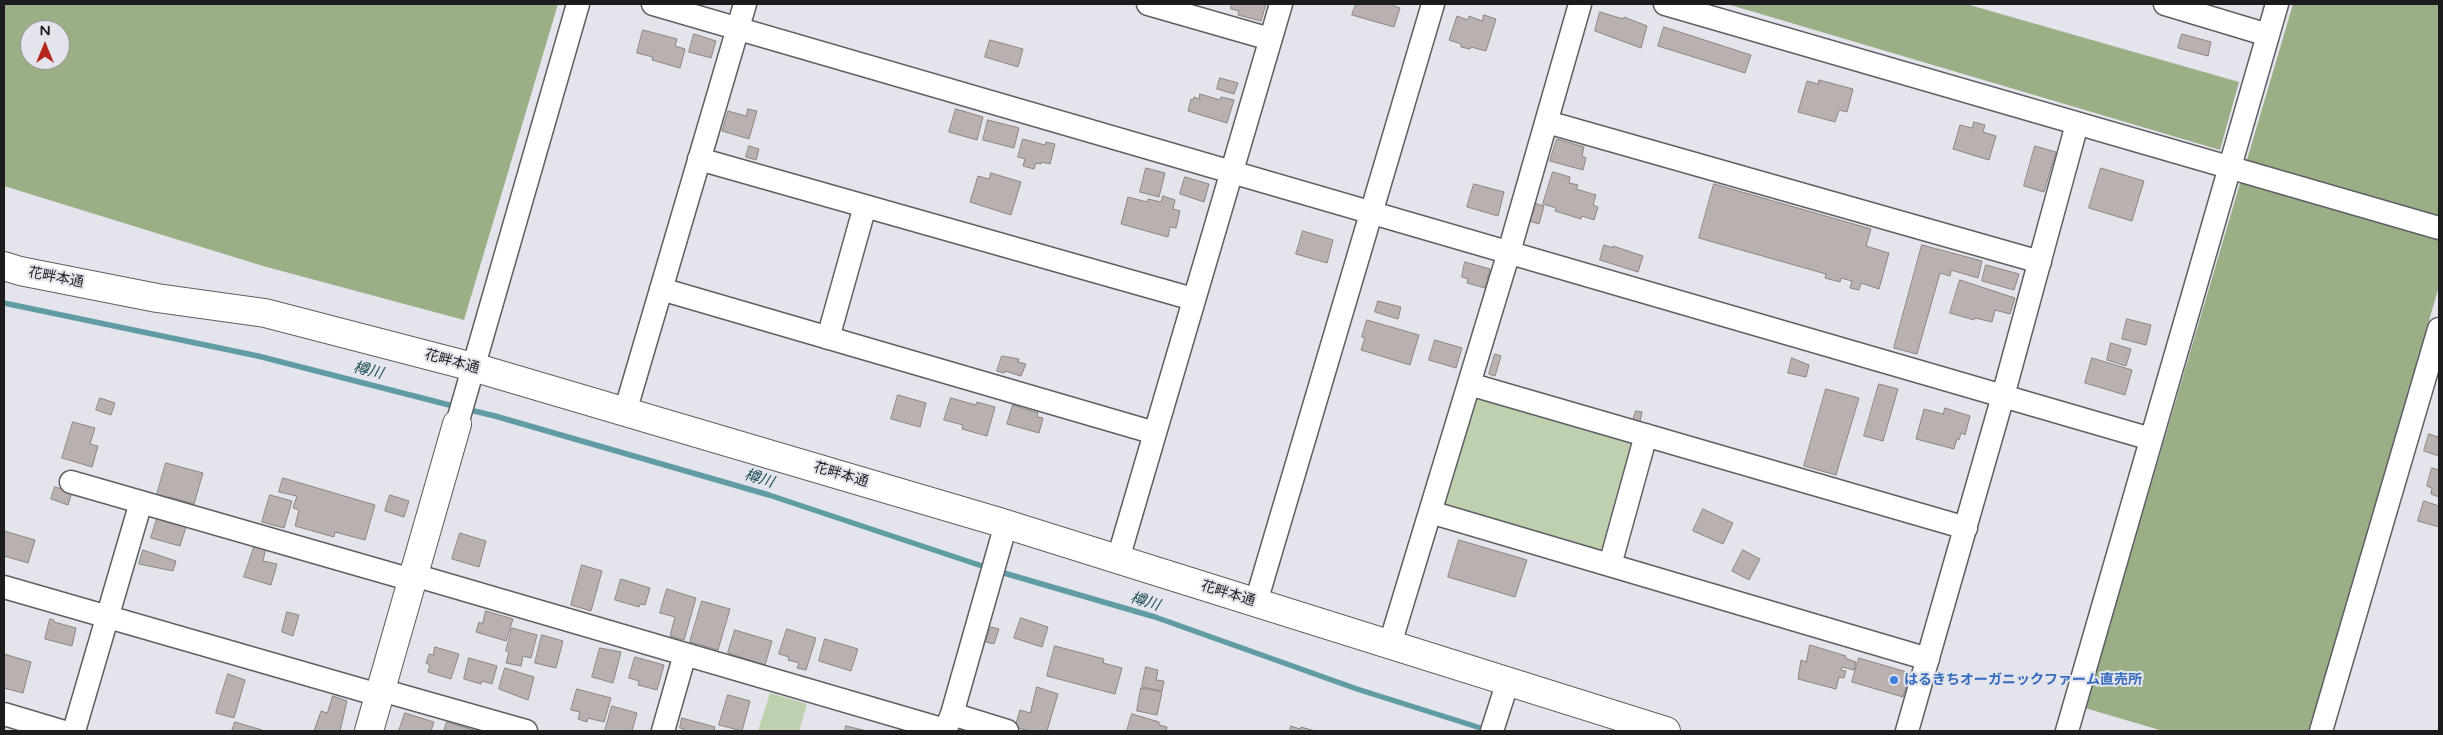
<!DOCTYPE html>
<html>
<head>
<meta charset="utf-8">
<style>
  body { margin:0 }
  #map { position:relative; width:2443px; height:735px; overflow:hidden; background:#e4e4ec; font-family:"Varela Round",sans-serif }
  canvas { display:block }
  .frame { position:absolute; inset:0; border:5px solid #1c1c1f; pointer-events:none }
  .north { position:absolute; left:20px; top:20px; width:50px; height:50px; box-sizing:border-box; background:#e4e4ec; border:1px solid #94949a; border-radius:50%; rotate:0deg; font-size:14px; font-weight:700; line-height:20px; text-align:center; color:#1c1c1f }
  .north::after { content:''; display:block; margin:auto; width:18px; height:22px; background:#b5261d; clip-path:polygon(50% 0,100% 100%,50% 72%,0 100%) }
</style>
</head>
<body>
<div id="map">
<canvas width="2443" height="735"></canvas>
<div class="frame"></div>
<div class="north">N</div>
</div>
<script>
const context = document.querySelector('canvas').getContext('2d');
context.lineJoin = 'round';
function fill(path, color) {
  context.fillStyle = color;
  context.fill(path, 'evenodd');
}
function strokePath(path, color, width, dash) {
  context.strokeStyle = color;
  context.lineWidth = width;
  context.lineCap = dash ? 'butt' : 'round';
  context.setLineDash(dash || []);
  context.stroke(path);
}
function drawText(font, color, halo, rows, align = 'center') {
  context.font = font + ' "Varela Round","Noto Sans JP",sans-serif';
  context.lineWidth = 4;
  context.setLineDash([]);
  context.textBaseline = 'middle';
  context.strokeStyle = halo;
  context.fillStyle = color;
  for (const [text, x, y, turn = 0] of rows) {
    context.save();
    context.translate(x, y);
    context.rotate((+turn || 0) * Math.PI / 180);
    context.textAlign = isNaN(turn) ? turn : align;
    if (halo) context.strokeText(text, 0, 0);
    context.fillText(text, 0, 0);
    context.restore();
  }
}
fill(new Path2D(`
  M 1483,397 L 1636,443 L 1608,550 L 1600,554 L 1447,510 L 1443,500 L 1473,401 Z
  M 770,693 L 807,704 L 799,731 L 758,731 Z`), '#bed0ae');
fill(new Path2D(`
  M 4,4 L 558,4 L 464,320 L 263,266 L 4,186 ZM 30,30 L 60,30 L 60,60 L 30,60 Z
  M 1727,4 L 1966,4 L 2239,82 L 2220,150 Z
  M 2293,4 L 2439,4 L 2439,286 L 2311,731 L 2163,731 L 2085,708 Z`), '#9aaf86');
strokePath(new Path2D(`
  M 4,303 L 258,356 L 457,407
  M 466,409 L 495,416 L 769,495 L 988,568
  M 997,571 L 1155,617 L 1357,689 L 1487,730`), '#619ca5', 5.5);
const building = new Path2D(`
  M 1232,4 L 1266,4 L 1261,21 L 1238,15 L 1239,11 L 1231,9 Z
  M 1356,4 L 1394,4 L 1394,6 L 1400,8 L 1394,27 L 1352,15 Z
  M 1600,12 L 1623,19 L 1624,17 L 1647,26 L 1641,48 L 1595,31 Z
  M 1484,15 L 1496,19 L 1486,51 L 1471,47 L 1470,49 L 1461,47 L 1461,44 L 1449,40 L 1457,16 L 1468,20 L 1469,16 L 1482,21 Z
  M 1664,27 L 1751,55 L 1745,73 L 1658,46 Z
  M 643,30 L 677,39 L 675,46 L 685,49 L 680,68 L 652,60 L 653,57 L 637,53 Z
  M 694,34 L 716,41 L 711,58 L 689,52 Z
  M 2182,34 L 2211,42 L 2208,56 L 2178,48 Z
  M 990,40 L 1023,49 L 1018,67 L 985,57 Z
  M 1220,78 L 1238,83 L 1234,94 L 1217,89 Z
  M 1819,80 L 1853,89 L 1847,112 L 1839,110 L 1835,122 L 1798,112 L 1807,81 L 1818,84 Z
  M 1200,94 L 1220,100 L 1221,97 L 1234,100 L 1227,123 L 1188,111 L 1191,99 L 1193,100 L 1194,97 L 1199,99 Z
  M 748,109 L 757,111 L 749,139 L 722,131 L 728,111 L 746,116 Z
  M 956,109 L 983,117 L 977,140 L 949,132 Z
  M 988,120 L 1019,128 L 1014,148 L 983,140 Z
  M 1974,122 L 1985,125 L 1983,132 L 1996,136 L 1989,160 L 1953,149 L 1960,125 L 1972,128 Z
  M 1023,139 L 1045,145 L 1046,142 L 1055,144 L 1050,164 L 1041,162 L 1041,164 L 1036,163 L 1034,169 L 1023,166 L 1025,159 L 1018,157 Z
  M 1557,139 L 1584,147 L 1582,156 L 1586,158 L 1583,170 L 1550,161 Z
  M 749,146 L 759,149 L 756,160 L 746,157 Z
  M 2035,146 L 2056,152 L 2044,192 L 2024,186 Z
  M 1146,168 L 1165,173 L 1159,197 L 1140,192 Z
  M 2101,168 L 2144,181 L 2132,221 L 2089,208 Z
  M 1553,172 L 1570,177 L 1569,183 L 1578,185 L 1576,189 L 1596,195 L 1593,205 L 1598,207 L 1594,220 L 1582,216 L 1581,219 L 1555,211 L 1556,208 L 1543,204 Z
  M 991,173 L 1021,182 L 1011,215 L 970,202 L 978,176 L 989,179 Z
  M 1185,177 L 1209,184 L 1204,202 L 1180,194 Z
  M 1474,184 L 1504,192 L 1498,216 L 1467,207 Z
  M 1714,184 L 1871,229 L 1866,246 L 1889,253 L 1879,289 L 1861,283 L 1859,290 L 1850,288 L 1852,281 L 1841,278 L 1840,282 L 1825,278 L 1826,274 L 1699,238 Z
  M 1163,196 L 1175,200 L 1173,209 L 1180,211 L 1176,228 L 1170,227 L 1168,237 L 1121,224 L 1128,197 L 1147,202 L 1148,199 L 1161,202 Z
  M 1534,203 L 1544,206 L 1539,224 L 1529,221 Z
  M 1303,231 L 1333,240 L 1327,263 L 1296,254 Z
  M 1604,245 L 1613,248 L 1613,246 L 1643,256 L 1638,272 L 1600,260 Z
  M 1922,245 L 1982,261 L 1978,278 L 1951,270 L 1950,276 L 1940,273 L 1917,354 L 1894,348 Z
  M 1465,262 L 1490,269 L 1485,288 L 1467,283 L 1468,279 L 1462,277 Z
  M 1986,265 L 2019,274 L 2014,290 L 1982,281 Z
  M 1960,280 L 2015,298 L 2010,314 L 1995,310 L 1992,322 L 1975,318 L 1974,320 L 1950,313 Z
  M 1378,301 L 1401,307 L 1398,319 L 1375,312 Z
  M 2127,319 L 2151,325 L 2146,345 L 2122,339 Z
  M 1367,320 L 1419,335 L 1410,365 L 1361,350 L 1365,338 L 1362,337 Z
  M 1435,340 L 1462,348 L 1456,368 L 1429,360 Z
  M 2111,343 L 2131,349 L 2126,366 L 2107,360 Z
  M 1495,354 L 1501,356 L 1495,376 L 1489,374 Z
  M 1002,356 L 1019,359 L 1018,362 L 1026,364 L 1021,376 L 1005,371 L 1004,373 L 997,371 Z
  M 1792,358 L 1809,365 L 1806,377 L 1788,373 Z
  M 2092,358 L 2132,370 L 2125,395 L 2085,383 Z
  M 1879,384 L 1898,389 L 1883,441 L 1864,436 Z
  M 1826,389 L 1859,398 L 1836,475 L 1804,466 Z
  M 898,395 L 926,403 L 920,427 L 891,419 Z
  M 100,398 L 115,403 L 111,415 L 96,410 Z
  M 951,398 L 976,405 L 977,402 L 995,407 L 987,436 L 962,429 L 963,425 L 944,420 Z
  M 1013,405 L 1038,413 L 1037,417 L 1043,418 L 1039,433 L 1007,424 Z
  M 1945,408 L 1970,416 L 1965,435 L 1961,433 L 1959,440 L 1957,439 L 1954,449 L 1916,439 L 1924,409 L 1943,414 Z
  M 1636,411 L 1642,412 L 1640,422 L 1633,420 Z
  M 73,422 L 95,428 L 90,444 L 98,446 L 92,467 L 62,458 Z
  M 2429,434 L 2438,437 L 2439,434 L 2439,456 L 2424,451 Z
  M 166,463 L 203,473 L 194,504 L 169,497 L 167,501 L 156,498 Z
  M 2432,468 L 2439,470 L 2439,497 L 2431,494 L 2432,488 L 2427,486 Z
  M 283,478 L 375,505 L 365,540 L 335,532 L 334,537 L 295,526 L 299,510 L 293,508 L 297,496 L 279,492 Z
  M 55,487 L 72,492 L 68,505 L 51,499 Z
  M 270,495 L 292,501 L 284,528 L 262,522 Z
  M 390,495 L 409,501 L 404,517 L 385,511 Z
  M 2424,501 L 2439,506 L 2439,527 L 2418,521 Z
  M 1703,509 L 1733,523 L 1723,544 L 1693,531 Z
  M 158,516 L 187,524 L 180,546 L 151,538 Z
  M 4,531 L 35,540 L 28,563 L 4,556 Z
  M 460,533 L 486,541 L 479,567 L 452,559 Z
  M 1459,540 L 1527,560 L 1515,597 L 1448,577 Z
  M 255,544 L 266,547 L 263,561 L 277,564 L 271,585 L 244,577 Z
  M 143,550 L 176,561 L 173,571 L 139,564 Z
  M 1743,550 L 1760,559 L 1749,580 L 1732,571 Z
  M 582,565 L 602,571 L 591,611 L 571,605 Z
  M 621,579 L 650,588 L 645,605 L 640,604 L 639,607 L 615,600 Z
  M 667,589 L 696,598 L 684,640 L 670,636 L 675,617 L 660,613 Z
  M 702,601 L 730,609 L 718,650 L 690,642 Z
  M 486,611 L 513,619 L 506,641 L 476,632 L 479,622 L 482,624 Z
  M 287,612 L 299,615 L 293,636 L 282,632 Z
  M 1021,618 L 1048,627 L 1042,647 L 1014,638 Z
  M 50,619 L 54,620 L 54,622 L 76,628 L 72,646 L 45,639 Z
  M 991,627 L 999,629 L 994,644 L 986,642 Z
  M 512,628 L 537,635 L 531,658 L 523,656 L 521,666 L 506,663 L 509,652 L 506,651 Z
  M 787,629 L 816,638 L 806,670 L 797,668 L 799,663 L 788,660 L 789,657 L 779,654 Z
  M 735,630 L 772,641 L 765,665 L 728,653 Z
  M 542,635 L 563,641 L 556,668 L 535,663 Z
  M 825,639 L 858,649 L 851,671 L 819,661 Z
  M 1810,645 L 1846,656 L 1845,658 L 1856,662 L 1854,670 L 1842,667 L 1841,670 L 1846,671 L 1844,678 L 1839,677 L 1836,689 L 1798,679 L 1801,660 L 1806,662 Z
  M 1055,646 L 1104,659 L 1103,663 L 1122,668 L 1115,694 L 1047,676 Z
  M 435,647 L 459,654 L 451,679 L 428,672 L 430,665 L 426,663 L 429,654 L 433,655 Z
  M 600,648 L 621,652 L 613,683 L 592,677 Z
  M 4,654 L 31,662 L 23,693 L 4,688 Z
  M 635,657 L 664,665 L 657,690 L 638,685 L 639,681 L 629,678 Z
  M 469,658 L 497,666 L 492,684 L 482,681 L 481,684 L 464,679 Z
  M 1859,658 L 1910,673 L 1903,697 L 1852,682 Z
  M 1146,667 L 1158,670 L 1156,680 L 1164,681 L 1162,691 L 1142,687 Z
  M 505,668 L 534,677 L 528,700 L 499,689 Z
  M 228,674 L 245,680 L 234,718 L 216,713 Z
  M 1037,687 L 1058,694 L 1047,731 L 1029,731 L 1015,727 L 1020,710 L 1030,713 Z
  M 1141,688 L 1162,692 L 1157,715 L 1137,711 Z
  M 577,689 L 611,698 L 604,722 L 588,718 L 587,722 L 578,719 L 580,712 L 571,710 Z
  M 728,695 L 750,701 L 742,731 L 719,725 Z
  M 333,696 L 347,701 L 340,731 L 314,731 L 321,711 L 327,713 Z
  M 612,706 L 637,713 L 632,731 L 605,731 Z
  M 405,713 L 434,722 L 431,731 L 399,731 Z
  M 1132,714 L 1159,722 L 1159,725 L 1167,727 L 1166,731 L 1127,731 Z
  M 682,718 L 715,727 L 714,731 L 683,731 L 684,729 L 680,728 Z
  M 235,722 L 262,730 L 262,731 L 232,731 Z
  M 447,722 L 477,731 L 444,731 Z
  M 846,726 L 867,731 L 845,731 Z
  M 1291,726 L 1300,729 L 1301,727 L 1315,731 L 1290,731 Z`);
fill(building, '#b9b0af');
strokePath(building, '#8d8584', 1);
const street = new Path2D(`
  M 653,4 L 2151,439
  M 1148,4 L 1270,39
  M 1665,4 L 2439,228
  M 2165,4 L 2268,35
  M 1547,122 L 2040,262
  M 699,159 L 1193,299
  M 661,289 L 1155,433
  M 828,338 L 865,206
  M 1469,384 L 1966,528
  M 625,412 L 745,4
  M 457,424 L 578,4
  M 71,482 L 412,580
  M 1430,512 L 1928,659
  M 1118,559 L 1281,4
  M 1610,565 L 1646,435
  M 414,575 L 945,730
  M 4,587 L 379,695
  M 1256,602 L 1433,4
  M 1390,644 L 1509,252 L 1580,4
  M 381,690 L 526,731
  M 4,714 L 61,731
  M 952,714 L 1007,731
  M 74,731 L 141,502
  M 663,731 L 685,654
  M 945,731 L 952,714 L 1006,524
  M 1492,731 L 1508,681
  M 1907,731 L 2003,396 L 2077,124
  M 2067,731 L 2277,4
  M 2321,731 L 2439,329`);
const secondary = new Path2D(`
  M 4,266 L 20,271 L 157,298 L 265,313 L 473,367 L 999,522 L 1666,731
  M 369,731 L 457,424`);
strokePath(street, '#5e5f65', 25);
strokePath(secondary, '#5e5f65', 30);
strokePath(street, '#fff', 22);
strokePath(secondary, '#fff', 28);
for (const [x, y, r, color] of [
  [1894,680,5,"#3f7fe0"]
]) {
  const dot = new Path2D();
  dot.arc(x, y, r, 0, 2 * Math.PI);
  context.fillStyle = color;
  context.fill(dot);
  strokePath(dot, '#e4e4ec', 2);
}
drawText('14px', '#1c1c1f', '#e4e4ec', [
  ["花畔本通",56,278,11],
  ["花畔本通",452,362,15],
  ["花畔本通",841,475,16],
  ["花畔本通",1228,594,17]
]);
drawText('bold 14px', '#366cbe', '#e4e4ec', [
  ["はるきちオーガニックファーム直売所",1904,680]
], 'left');
drawText('italic 15px', '#1c5057', '#e4e4ec', [
  ["樽川",368,371,14],
  ["樽川",759,479,17],
  ["樽川",1145,602,17]
]);
</script>
</body>
</html>
